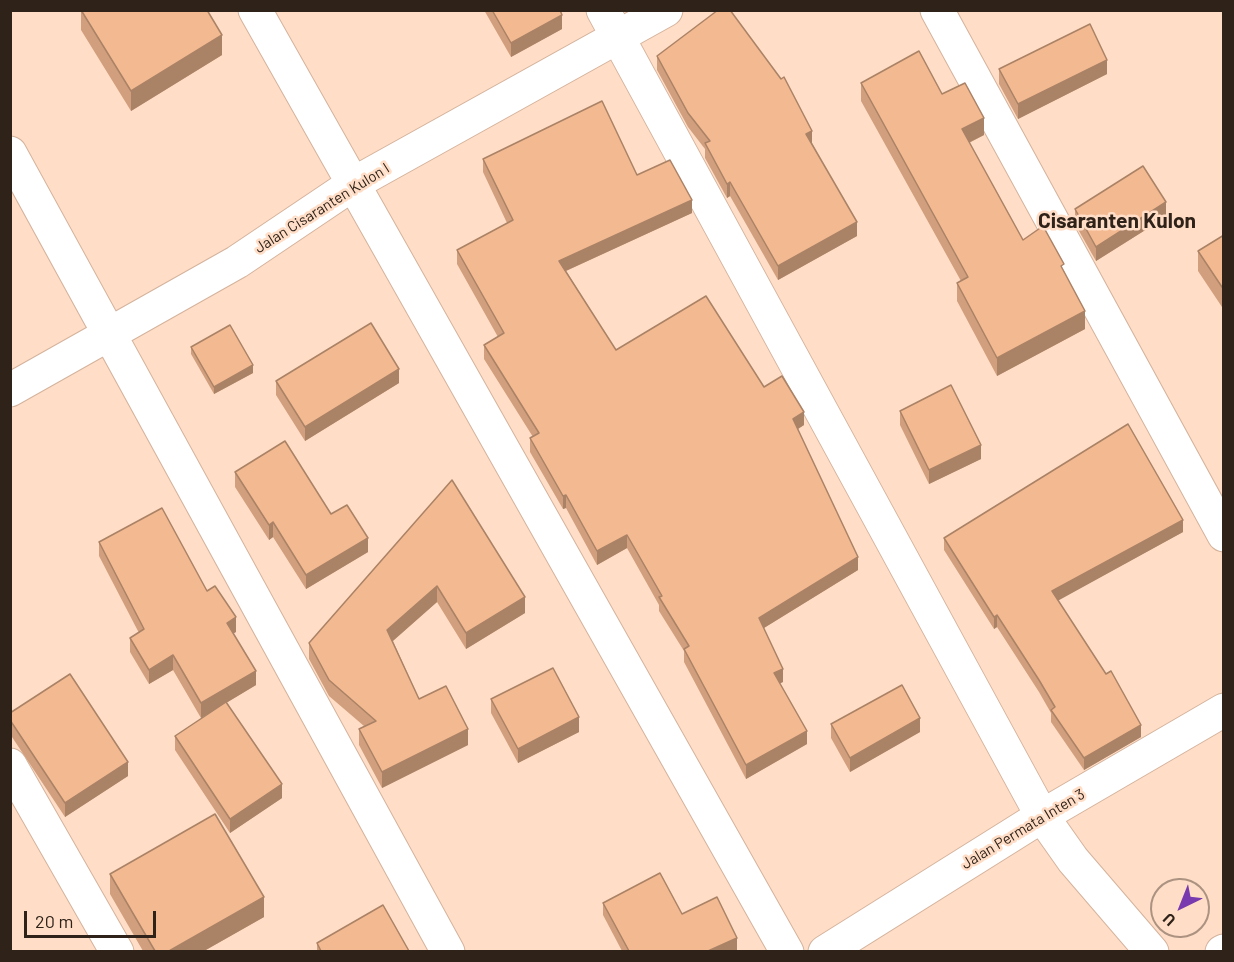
<!DOCTYPE html>
<html>
<head>
<meta charset="utf-8">
<style>
  body { margin:0 }
  #map { position:relative; width:1234px; height:962px; overflow:hidden; background:#ffddc6; font-family:Barlow,sans-serif }
  canvas { display:block }
  .frame { position:absolute; inset:0; border:12px solid #2e2219; pointer-events:none }
  .north { position:absolute; left:1150px; top:878px; width:60px; height:60px; box-sizing:border-box; background:#ffddc6; border:2px solid #ab9281; border-radius:50%; rotate:223deg; font-size:16px; font-weight:700; line-height:24px; text-align:center; color:#2e2219 }
  .north::after { content:''; display:block; margin:auto; width:21px; height:27px; background:#793aaf; clip-path:polygon(50% 0,100% 100%,50% 72%,0 100%) }
  .scale { position:absolute; left:24px; top:911px; width:132px; height:27px; box-sizing:border-box; border:3px solid #2e2219; border-top:0; padding-left:8px; font-size:18px; line-height:21px; white-space:nowrap; color:#2e2219; -webkit-text-stroke:4px #ffddc6; paint-order:stroke }
</style>
</head>
<body>
<div id="map">
<canvas width="1234" height="962"></canvas>
<div class="frame"></div>
<div class="north">U</div>
<div class="scale">20 m</div>
</div>
<script>
const context = document.querySelector('canvas').getContext('2d');
context.lineJoin = 'round';
function strokePath(path, color, width, dash) {
  context.strokeStyle = color;
  context.lineWidth = width;
  context.lineCap = dash ? 'butt' : 'round';
  context.setLineDash(dash || []);
  context.stroke(path);
}
function fill(path, color) {
  context.fillStyle = color;
  context.fill(path, 'evenodd');
}
function drawText(font, color, halo, rows, align = 'center') {
  context.font = font + ' Barlow,sans-serif';
  context.lineWidth = 5;
  context.setLineDash([]);
  context.textBaseline = 'middle';
  context.strokeStyle = halo;
  context.fillStyle = color;
  for (const [text, x, y, turn = 0] of rows) {
    context.save();
    context.translate(x, y);
    context.rotate((+turn || 0) * Math.PI / 180);
    context.textAlign = isNaN(turn) ? turn : align;
    if (halo) context.strokeText(text, 0, 0);
    context.fillText(text, 0, 0);
    context.restore();
  }
}
const minor = new Path2D(`
  M 255,10 L 787,952
  M 603,10 L 1042,816 L 1073,860 L 1152,952
  M 937,10 L 1224,535
  M 10,153 L 448,952
  M 10,390 L 237,262 L 353,184 L 666,10
  M 10,765 L 117,952
  M 825,952 L 1042,816 L 1224,710
  M 1222,952 L 1224,951`);
strokePath(minor, '#d4b39d', 35);
strokePath(minor, '#fff', 33);
fill(new Path2D(`
  M 81,10 L 222,55 L 131,111 L 81,30 Z
  M 484,10 L 560,10 L 562,29 L 511,57 Z
  M 657,56 L 812,143 L 857,236 L 778,280 L 730,196 L 727,198 L 705,158 L 705,149 L 688,127 L 657,70 Z
  M 999,69 L 1107,74 L 1018,119 L 999,84 Z
  M 861,83 L 942,94 L 984,135 L 969,143 L 1023,240 L 1064,271 L 1085,329 L 997,376 L 957,301 L 957,283 L 961,281 L 861,101 Z
  M 483,159 L 637,175 L 692,213 L 566,271 L 616,350 L 764,387 L 804,425 L 798,429 L 858,570 L 764,628 L 783,682 L 780,683 L 807,744 L 746,779 L 684,662 L 684,651 L 659,611 L 659,605 L 627,548 L 597,565 L 566,508 L 563,509 L 530,452 L 530,438 L 533,437 L 484,359 L 484,345 L 498,337 L 457,264 L 457,250 L 507,223 L 483,172 Z
  M 1075,209 L 1166,217 L 1096,261 L 1075,224 Z
  M 1224,235 L 1224,310 L 1198,271 L 1198,251 Z
  M 191,347 L 253,373 L 214,394 L 191,354 Z
  M 276,381 L 399,383 L 305,441 L 276,395 Z
  M 900,411 L 981,459 L 929,484 L 900,425 Z
  M 235,472 L 331,514 L 368,552 L 306,589 L 273,537 L 269,540 L 235,487 Z
  M 452,480 L 525,613 L 466,649 L 437,602 L 393,641 L 419,699 L 468,745 L 382,788 L 359,745 L 359,729 L 364,726 L 329,696 L 309,659 L 309,643 Z
  M 1183,532 L 1058,600 L 1141,737 L 1084,770 L 1051,722 L 1051,713 L 1039,692 L 997,627 L 994,629 L 944,550 L 944,538 Z
  M 99,542 L 207,591 L 236,632 L 233,633 L 256,685 L 226,703 L 282,798 L 230,833 L 175,750 L 175,736 L 211,712 L 201,718 L 173,670 L 149,684 L 130,652 L 130,638 L 139,633 L 99,556 Z
  M 491,699 L 579,732 L 518,763 L 491,713 Z
  M 10,713 L 128,776 L 65,817 L 10,734 Z
  M 831,724 L 920,732 L 850,772 L 831,738 Z
  M 110,874 L 264,917 L 204,951 L 143,951 L 110,894 Z
  M 603,903 L 682,914 L 737,950 L 735,951 L 622,951 L 603,915 Z
  M 317,943 L 409,951 L 317,951 Z`), '#d19f7d');
fill(new Path2D(`
  M 562,15 L 562,29 L 511,57 L 511,43 Z
  M 222,35 L 222,55 L 131,111 L 131,91 Z
  M 1107,60 L 1107,74 L 1018,119 L 1018,104 Z
  M 984,118 L 984,135 L 962,146 L 962,129 Z
  M 812,131 L 812,145 L 806,134 Z
  M 730,182 L 730,196 L 727,198 L 727,184 Z
  M 692,200 L 692,213 L 559,274 L 559,261 Z
  M 1166,202 L 1166,217 L 1096,261 L 1096,247 Z
  M 857,222 L 857,236 L 778,280 L 778,266 Z
  M 1085,311 L 1085,329 L 997,376 L 997,358 Z
  M 253,365 L 253,373 L 214,394 L 214,387 Z
  M 399,369 L 399,383 L 305,441 L 305,427 Z
  M 804,412 L 804,425 L 793,432 L 793,419 Z
  M 981,445 L 981,459 L 929,484 L 929,470 Z
  M 566,495 L 566,508 L 563,509 L 563,496 Z
  M 1183,520 L 1183,532 L 1052,604 L 1052,591 Z
  M 273,522 L 273,537 L 269,540 L 269,525 Z
  M 627,535 L 627,548 L 597,565 L 597,551 Z
  M 368,538 L 368,552 L 306,589 L 306,575 Z
  M 858,557 L 858,570 L 759,631 L 759,618 Z
  M 437,586 L 437,602 L 387,646 L 387,630 Z
  M 525,597 L 525,613 L 466,649 L 466,633 Z
  M 997,615 L 997,627 L 994,629 L 994,617 Z
  M 236,617 L 236,632 L 227,637 L 227,623 Z
  M 173,655 L 173,670 L 149,684 L 149,670 Z
  M 783,669 L 783,682 L 774,686 L 774,673 Z
  M 256,671 L 256,685 L 201,718 L 201,703 Z
  M 579,717 L 579,732 L 518,763 L 518,749 Z
  M 920,718 L 920,732 L 850,772 L 850,758 Z
  M 1141,725 L 1141,737 L 1084,770 L 1084,758 Z
  M 468,729 L 468,745 L 382,788 L 382,772 Z
  M 807,731 L 807,744 L 746,779 L 746,765 Z
  M 128,762 L 128,776 L 65,817 L 65,803 Z
  M 282,784 L 282,798 L 230,833 L 230,819 Z
  M 264,897 L 264,917 L 204,951 L 169,951 Z
  M 737,938 L 737,950 L 735,951 L 708,951 Z`), '#aa8266');
const building = new Path2D(`
  M 81,10 L 207,10 L 222,35 L 131,91 Z
  M 492,10 L 560,10 L 562,15 L 511,43 Z
  M 718,10 L 730,10 L 781,79 L 784,77 L 812,131 L 806,134 L 857,222 L 778,266 L 730,182 L 727,184 L 705,143 L 710,141 L 688,113 L 657,56 Z
  M 1090,24 L 1107,60 L 1018,104 L 999,69 Z
  M 919,51 L 942,94 L 965,83 L 984,118 L 962,129 L 1023,240 L 1043,226 L 1064,264 L 1061,266 L 1085,311 L 997,358 L 957,283 L 968,277 L 861,83 Z
  M 602,101 L 637,175 L 670,160 L 692,200 L 559,261 L 616,350 L 706,296 L 764,387 L 782,376 L 804,412 L 793,419 L 858,557 L 759,618 L 783,669 L 774,673 L 807,731 L 746,765 L 684,649 L 689,646 L 659,597 L 662,596 L 627,535 L 597,551 L 566,495 L 563,496 L 530,438 L 539,433 L 484,345 L 504,333 L 457,250 L 513,220 L 483,159 Z
  M 1143,166 L 1166,202 L 1096,247 L 1075,209 Z
  M 1224,235 L 1224,290 L 1198,251 Z
  M 371,323 L 399,369 L 305,427 L 276,381 Z
  M 230,325 L 253,365 L 214,387 L 191,347 Z
  M 951,385 L 981,445 L 929,470 L 900,411 Z
  M 1128,424 L 1183,520 L 1052,591 L 1106,674 L 1111,671 L 1141,725 L 1084,758 L 1051,710 L 1055,707 L 1039,680 L 997,615 L 994,617 L 944,538 Z
  M 285,441 L 331,514 L 347,505 L 368,538 L 306,575 L 273,522 L 269,525 L 235,472 Z
  M 452,480 L 525,597 L 466,633 L 437,586 L 387,630 L 419,699 L 446,686 L 468,729 L 382,772 L 359,729 L 376,721 L 329,680 L 309,643 Z
  M 162,508 L 207,591 L 215,586 L 236,617 L 227,623 L 256,671 L 201,703 L 173,655 L 149,670 L 130,638 L 144,629 L 99,542 Z
  M 553,668 L 579,717 L 518,749 L 491,699 Z
  M 70,674 L 128,762 L 65,803 L 10,720 L 10,713 Z
  M 902,685 L 920,718 L 850,758 L 831,724 Z
  M 226,702 L 282,784 L 230,819 L 175,736 Z
  M 215,814 L 264,897 L 169,951 L 155,951 L 110,874 Z
  M 660,873 L 682,914 L 717,897 L 737,938 L 708,951 L 629,951 L 603,903 Z
  M 383,905 L 409,951 L 321,951 L 317,943 Z`);
fill(building, '#f3b991');
strokePath(building, '#aa8266', 1.5);
drawText('15px', '#2e2219', '#ffddc6', [
  ["Jalan Cisaranten Kulon I",322,208,-32],
  ["Jalan Permata Inten 3",1023,829,-31]
]);
drawText('bold 21px', '#2e2219', '#ffddc6', [
  ["Cisaranten Kulon",1117,221]
]);
</script>
</body>
</html>
